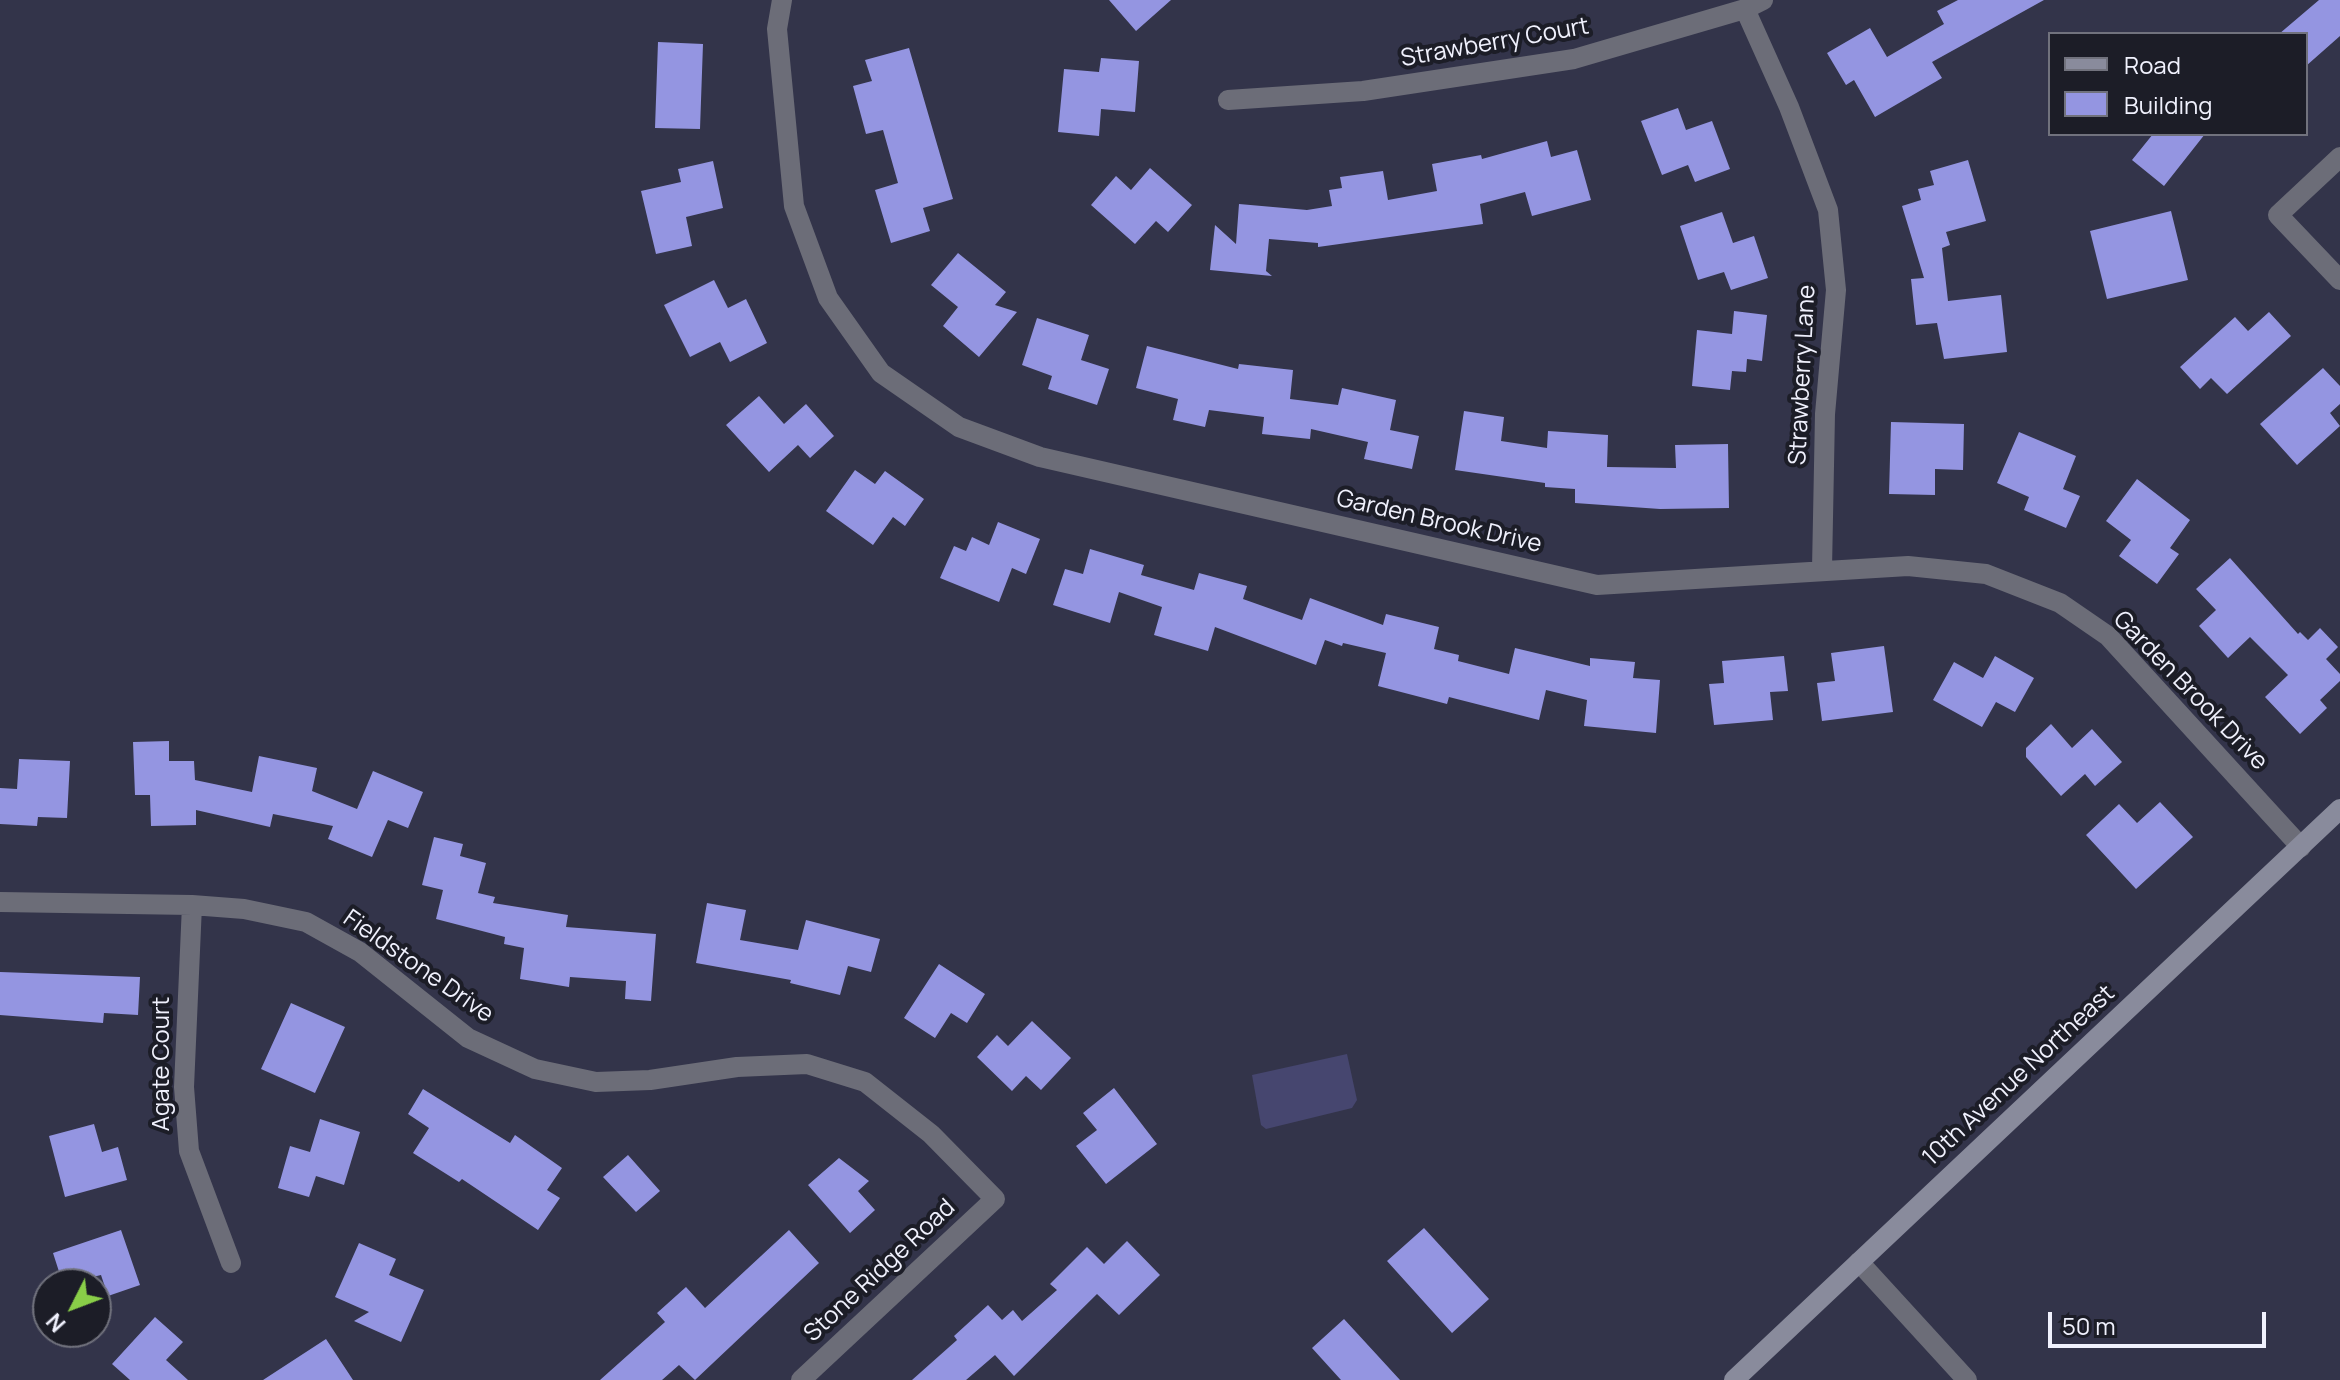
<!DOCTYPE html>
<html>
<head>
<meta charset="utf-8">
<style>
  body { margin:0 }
  #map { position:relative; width:2340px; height:1380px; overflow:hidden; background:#33344a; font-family:Manrope,sans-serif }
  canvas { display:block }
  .legend { position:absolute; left:2048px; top:32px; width:260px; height:104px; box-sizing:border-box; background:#1c1d27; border:2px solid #71727d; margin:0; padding:10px 14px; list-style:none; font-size:24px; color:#f0f1fd }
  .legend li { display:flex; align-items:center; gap:16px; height:40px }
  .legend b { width:40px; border:2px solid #71727d }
  .north { position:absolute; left:32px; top:1268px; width:80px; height:80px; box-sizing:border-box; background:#1c1d27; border:2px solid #71727d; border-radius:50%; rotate:228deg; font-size:22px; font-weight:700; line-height:32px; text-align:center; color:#f0f1fd }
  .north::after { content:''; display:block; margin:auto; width:28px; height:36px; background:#89ce48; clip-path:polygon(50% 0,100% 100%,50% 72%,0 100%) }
  .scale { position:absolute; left:2048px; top:1312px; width:218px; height:36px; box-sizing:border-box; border:4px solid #f0f1fd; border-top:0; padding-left:10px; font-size:24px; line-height:28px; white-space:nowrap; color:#f0f1fd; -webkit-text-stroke:6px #1c1d27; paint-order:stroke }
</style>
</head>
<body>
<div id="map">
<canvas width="2340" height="1380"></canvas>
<ul class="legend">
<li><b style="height:10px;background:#898b9c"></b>Road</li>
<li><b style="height:22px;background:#9495e1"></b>Building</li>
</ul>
<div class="north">N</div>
<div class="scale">50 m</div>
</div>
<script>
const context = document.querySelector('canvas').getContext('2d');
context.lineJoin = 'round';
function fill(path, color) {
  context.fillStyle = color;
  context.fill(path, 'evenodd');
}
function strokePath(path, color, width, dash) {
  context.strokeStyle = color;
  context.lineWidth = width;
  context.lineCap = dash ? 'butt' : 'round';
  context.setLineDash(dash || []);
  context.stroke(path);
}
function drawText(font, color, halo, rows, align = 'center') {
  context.font = font + ' Manrope,sans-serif';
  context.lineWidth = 8;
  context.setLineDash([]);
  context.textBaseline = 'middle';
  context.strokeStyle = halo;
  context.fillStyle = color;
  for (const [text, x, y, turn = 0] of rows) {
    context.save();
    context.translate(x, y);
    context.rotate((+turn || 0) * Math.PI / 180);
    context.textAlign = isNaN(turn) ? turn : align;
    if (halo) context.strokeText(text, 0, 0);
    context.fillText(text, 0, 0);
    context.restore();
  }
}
fill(new Path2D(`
  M 1347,1054 L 1357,1100 L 1352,1108 L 1266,1129 L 1261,1125 L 1252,1075 Z`), '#46466f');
fill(new Path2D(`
  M 1109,0 L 1171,0 L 1136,31 Z
  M 1958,0 L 2044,0 L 1932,62 L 1942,78 L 1875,117 L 1854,80 L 1846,85 L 1827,53 L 1870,28 L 1887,57 L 1944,24 L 1937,11 Z
  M 2319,0 L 2340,0 L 2340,36 L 2306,66 L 2306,34 L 2279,34 Z
  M 658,42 L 703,44 L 700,129 L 655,128 Z
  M 909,48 L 953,199 L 923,208 L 930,231 L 891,243 L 875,190 L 898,183 L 883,130 L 866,134 L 853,86 L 872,81 L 865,60 Z
  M 1101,58 L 1139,61 L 1135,112 L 1101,109 L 1099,136 L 1058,132 L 1064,69 L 1099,72 Z
  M 1678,108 L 1686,130 L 1712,121 L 1730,169 L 1695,182 L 1688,165 L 1662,175 L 1641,121 Z
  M 2153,134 L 2205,134 L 2164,186 L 2132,160 Z
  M 1547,141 L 1551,157 L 1577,150 L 1591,200 L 1532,216 L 1525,192 L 1480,204 L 1483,224 L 1318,247 L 1318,243 L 1269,239 L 1266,271 L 1272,276 L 1210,270 L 1215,225 L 1236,244 L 1239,204 L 1307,210 L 1332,206 L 1329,190 L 1342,188 L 1340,177 L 1383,171 L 1388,200 L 1437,191 L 1432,164 L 1481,155 L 1482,159 Z
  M 1968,160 L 1986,221 L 1946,232 L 1950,245 L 1942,248 L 1948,301 L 2001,295 L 2007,352 L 1944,359 L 1937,323 L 1916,325 L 1911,279 L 1924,278 L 1902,206 L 1921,200 L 1918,189 L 1934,185 L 1930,171 Z
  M 713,161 L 723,208 L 686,217 L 692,246 L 656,254 L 641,191 L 681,182 L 678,169 Z
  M 1150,168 L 1192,205 L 1168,232 L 1156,221 L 1135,244 L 1091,205 L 1116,176 L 1131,190 Z
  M 2171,211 L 2188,280 L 2107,299 L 2090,231 Z
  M 1722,212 L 1733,243 L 1754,236 L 1768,278 L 1731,290 L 1724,272 L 1698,280 L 1680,226 Z
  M 958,253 L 1006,292 L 995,305 L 1017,312 L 979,357 L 943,326 L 958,307 L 931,285 Z
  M 714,280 L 728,308 L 746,299 L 767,343 L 730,362 L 720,342 L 690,357 L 664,305 Z
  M 1734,311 L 1767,315 L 1762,361 L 1747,359 L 1746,372 L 1732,371 L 1730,390 L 1692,386 L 1697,330 L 1732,334 Z
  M 2269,312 L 2291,336 L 2227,394 L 2211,378 L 2200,389 L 2180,367 L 2235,317 L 2248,331 Z
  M 1037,318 L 1089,335 L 1081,360 L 1109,369 L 1097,405 L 1048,389 L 1052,376 L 1022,365 Z
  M 1147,346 L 1238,369 L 1239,364 L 1293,370 L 1290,399 L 1338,405 L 1342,388 L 1396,400 L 1390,430 L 1419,436 L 1412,469 L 1364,459 L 1368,442 L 1311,429 L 1310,439 L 1262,434 L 1264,417 L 1209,410 L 1205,427 L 1173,420 L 1178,399 L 1136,388 Z
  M 2323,368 L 2340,386 L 2340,404 L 2330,413 L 2340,426 L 2297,465 L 2260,424 Z
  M 759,396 L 784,424 L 806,404 L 834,436 L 810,458 L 798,445 L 769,472 L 726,425 Z
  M 1464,411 L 1504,417 L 1501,441 L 1547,448 L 1548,431 L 1608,435 L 1607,467 L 1676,468 L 1675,445 L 1728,444 L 1729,508 L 1660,509 L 1575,503 L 1575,489 L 1545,487 L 1545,483 L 1455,470 Z
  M 1891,422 L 1964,424 L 1963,470 L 1935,469 L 1935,495 L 1889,494 Z
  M 2019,432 L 2076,456 L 2063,489 L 2080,496 L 2066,528 L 2024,510 L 2029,497 L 1997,483 Z
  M 855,470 L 875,484 L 885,471 L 924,499 L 905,526 L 893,517 L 873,545 L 826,511 Z
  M 2137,479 L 2190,520 L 2170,548 L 2179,554 L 2157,584 L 2119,556 L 2131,540 L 2106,521 Z
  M 998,522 L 1040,539 L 1026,574 L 1012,568 L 999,602 L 940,578 L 954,546 L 966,551 L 972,537 L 989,545 Z
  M 1090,549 L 1144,565 L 1141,575 L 1194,590 L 1199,573 L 1247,586 L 1243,599 L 1302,620 L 1310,598 L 1383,625 L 1386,614 L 1439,627 L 1434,649 L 1459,655 L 1458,661 L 1509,674 L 1515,648 L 1590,666 L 1590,658 L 1635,662 L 1633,678 L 1660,680 L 1656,733 L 1584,726 L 1587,700 L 1546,690 L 1539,720 L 1449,697 L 1447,704 L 1378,686 L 1386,653 L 1343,643 L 1342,646 L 1325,640 L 1316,665 L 1215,627 L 1208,651 L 1154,635 L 1162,607 L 1119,592 L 1110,623 L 1053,605 L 1065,569 L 1083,574 Z
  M 2230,558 L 2298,634 L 2300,632 L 2308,640 L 2320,628 L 2338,647 L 2326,659 L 2340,674 L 2340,681 L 2320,700 L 2327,708 L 2300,734 L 2265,697 L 2288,675 L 2250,637 L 2228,658 L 2199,626 L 2216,610 L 2196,589 Z
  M 1884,646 L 1893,712 L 1822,721 L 1817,683 L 1835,681 L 1831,653 Z
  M 1784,656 L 1788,691 L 1770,692 L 1773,720 L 1714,725 L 1709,684 L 1724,683 L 1722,661 Z
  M 1995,656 L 2034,678 L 2015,712 L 1996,702 L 1982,727 L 1933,700 L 1954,662 L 1983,678 Z
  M 2051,724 L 2072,748 L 2092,729 L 2122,762 L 2095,786 L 2085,774 L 2061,796 L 2026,757 L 2026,748 Z
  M 169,741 L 169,761 L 194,761 L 195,780 L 252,792 L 259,756 L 317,768 L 312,791 L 357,809 L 373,771 L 423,792 L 408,828 L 388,820 L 372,857 L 328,839 L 333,826 L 273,814 L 270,827 L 196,810 L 196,825 L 151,826 L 150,795 L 135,795 L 133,742 Z
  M 19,759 L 70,761 L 67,818 L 38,817 L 37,826 L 0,824 L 0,788 L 17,789 Z
  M 2160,802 L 2193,837 L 2136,889 L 2086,835 L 2119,804 L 2137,823 Z
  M 434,837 L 463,844 L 460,856 L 486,863 L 478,893 L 495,897 L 493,903 L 568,915 L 566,927 L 656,934 L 651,1001 L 625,999 L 626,981 L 570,977 L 569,987 L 520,979 L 524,948 L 504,944 L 505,937 L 436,919 L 443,890 L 422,885 Z
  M 707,903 L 746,910 L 740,940 L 798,950 L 806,920 L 880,939 L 871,972 L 848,966 L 840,995 L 790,983 L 791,980 L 696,963 Z
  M 939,964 L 985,994 L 967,1023 L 951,1013 L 935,1038 L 904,1018 Z
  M 0,972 L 140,977 L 138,1015 L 104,1013 L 103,1023 L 0,1015 Z
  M 291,1003 L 345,1027 L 315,1093 L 261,1069 Z
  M 1032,1021 L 1071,1058 L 1041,1090 L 1026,1076 L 1012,1091 L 977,1057 L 997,1035 L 1008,1046 Z
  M 1114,1088 L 1157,1144 L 1106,1184 L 1076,1146 L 1097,1130 L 1083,1113 Z
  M 423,1089 L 510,1143 L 515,1135 L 562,1168 L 547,1190 L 560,1198 L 538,1230 L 462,1179 L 459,1182 L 413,1153 L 429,1128 L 408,1114 Z
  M 320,1119 L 360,1132 L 344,1185 L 316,1176 L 309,1197 L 278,1188 L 290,1146 L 310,1152 Z
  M 94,1124 L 102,1152 L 118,1147 L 127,1180 L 65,1197 L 49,1136 Z
  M 628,1155 L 660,1191 L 636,1212 L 603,1177 Z
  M 839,1158 L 869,1181 L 858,1191 L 875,1210 L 850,1233 L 808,1185 Z
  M 1424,1228 L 1489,1299 L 1452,1333 L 1387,1261 Z
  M 121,1230 L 140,1285 L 108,1296 L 101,1275 L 63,1284 L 53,1253 Z
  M 789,1230 L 819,1263 L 695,1380 L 679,1365 L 662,1380 L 600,1380 L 665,1322 L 657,1313 L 686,1287 L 705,1308 Z
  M 1127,1241 L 1160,1275 L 1119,1315 L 1097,1294 L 1014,1376 L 995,1355 L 966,1380 L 912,1380 L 957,1340 L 954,1336 L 988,1305 L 1002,1320 L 1013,1310 L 1022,1321 L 1057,1290 L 1050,1284 L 1087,1247 L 1104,1264 Z
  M 359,1243 L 396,1259 L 389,1275 L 424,1290 L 401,1342 L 354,1321 L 369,1312 L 335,1297 Z
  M 155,1317 L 183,1342 L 166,1360 L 188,1380 L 130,1380 L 112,1364 Z
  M 1344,1319 L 1400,1380 L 1341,1380 L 1312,1348 Z
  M 326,1339 L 353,1380 L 263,1380 Z`), '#9495e1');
strokePath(new Path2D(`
  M 782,0 L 777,29 L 794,206 L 828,298 L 881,373 L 959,427 L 1040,457 L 1597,585 L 1908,566 L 1986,574 L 2060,603 L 2108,636 L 2301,847
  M 1745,9 L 1789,107 L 1828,210 L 1836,290 L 1825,414 L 1822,569
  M 1228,100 L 1363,91 L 1574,59 L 1745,9 L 1763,0
  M 2340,157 L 2278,215 L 2340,280
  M 0,902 L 192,905 L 244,909 L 306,922 L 360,952 L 468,1038 L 535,1069 L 596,1082 L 650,1080 L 737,1067 L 807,1064 L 865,1082 L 931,1134 L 995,1199 L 801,1380
  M 192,905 L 184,1087 L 189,1151 L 231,1263
  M 1859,1262 L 1967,1380`), '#6c6d78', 20);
strokePath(new Path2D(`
  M 1734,1380 L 2340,809`), '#898b9c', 20);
drawText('24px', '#f0f1fd', '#1c1d27', [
  ["Strawberry Court",1495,43,-10],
  ["Strawberry Lane",1803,375,-87],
  ["Garden Brook Drive",1439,522,13],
  ["Garden Brook Drive",2190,691,46],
  ["Fieldstone Drive",418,967,35],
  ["Agate Court",162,1064,-90],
  ["10th Avenue Northeast",2019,1076,-43],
  ["Stone Ridge Road",880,1271,-43]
]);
</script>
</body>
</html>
